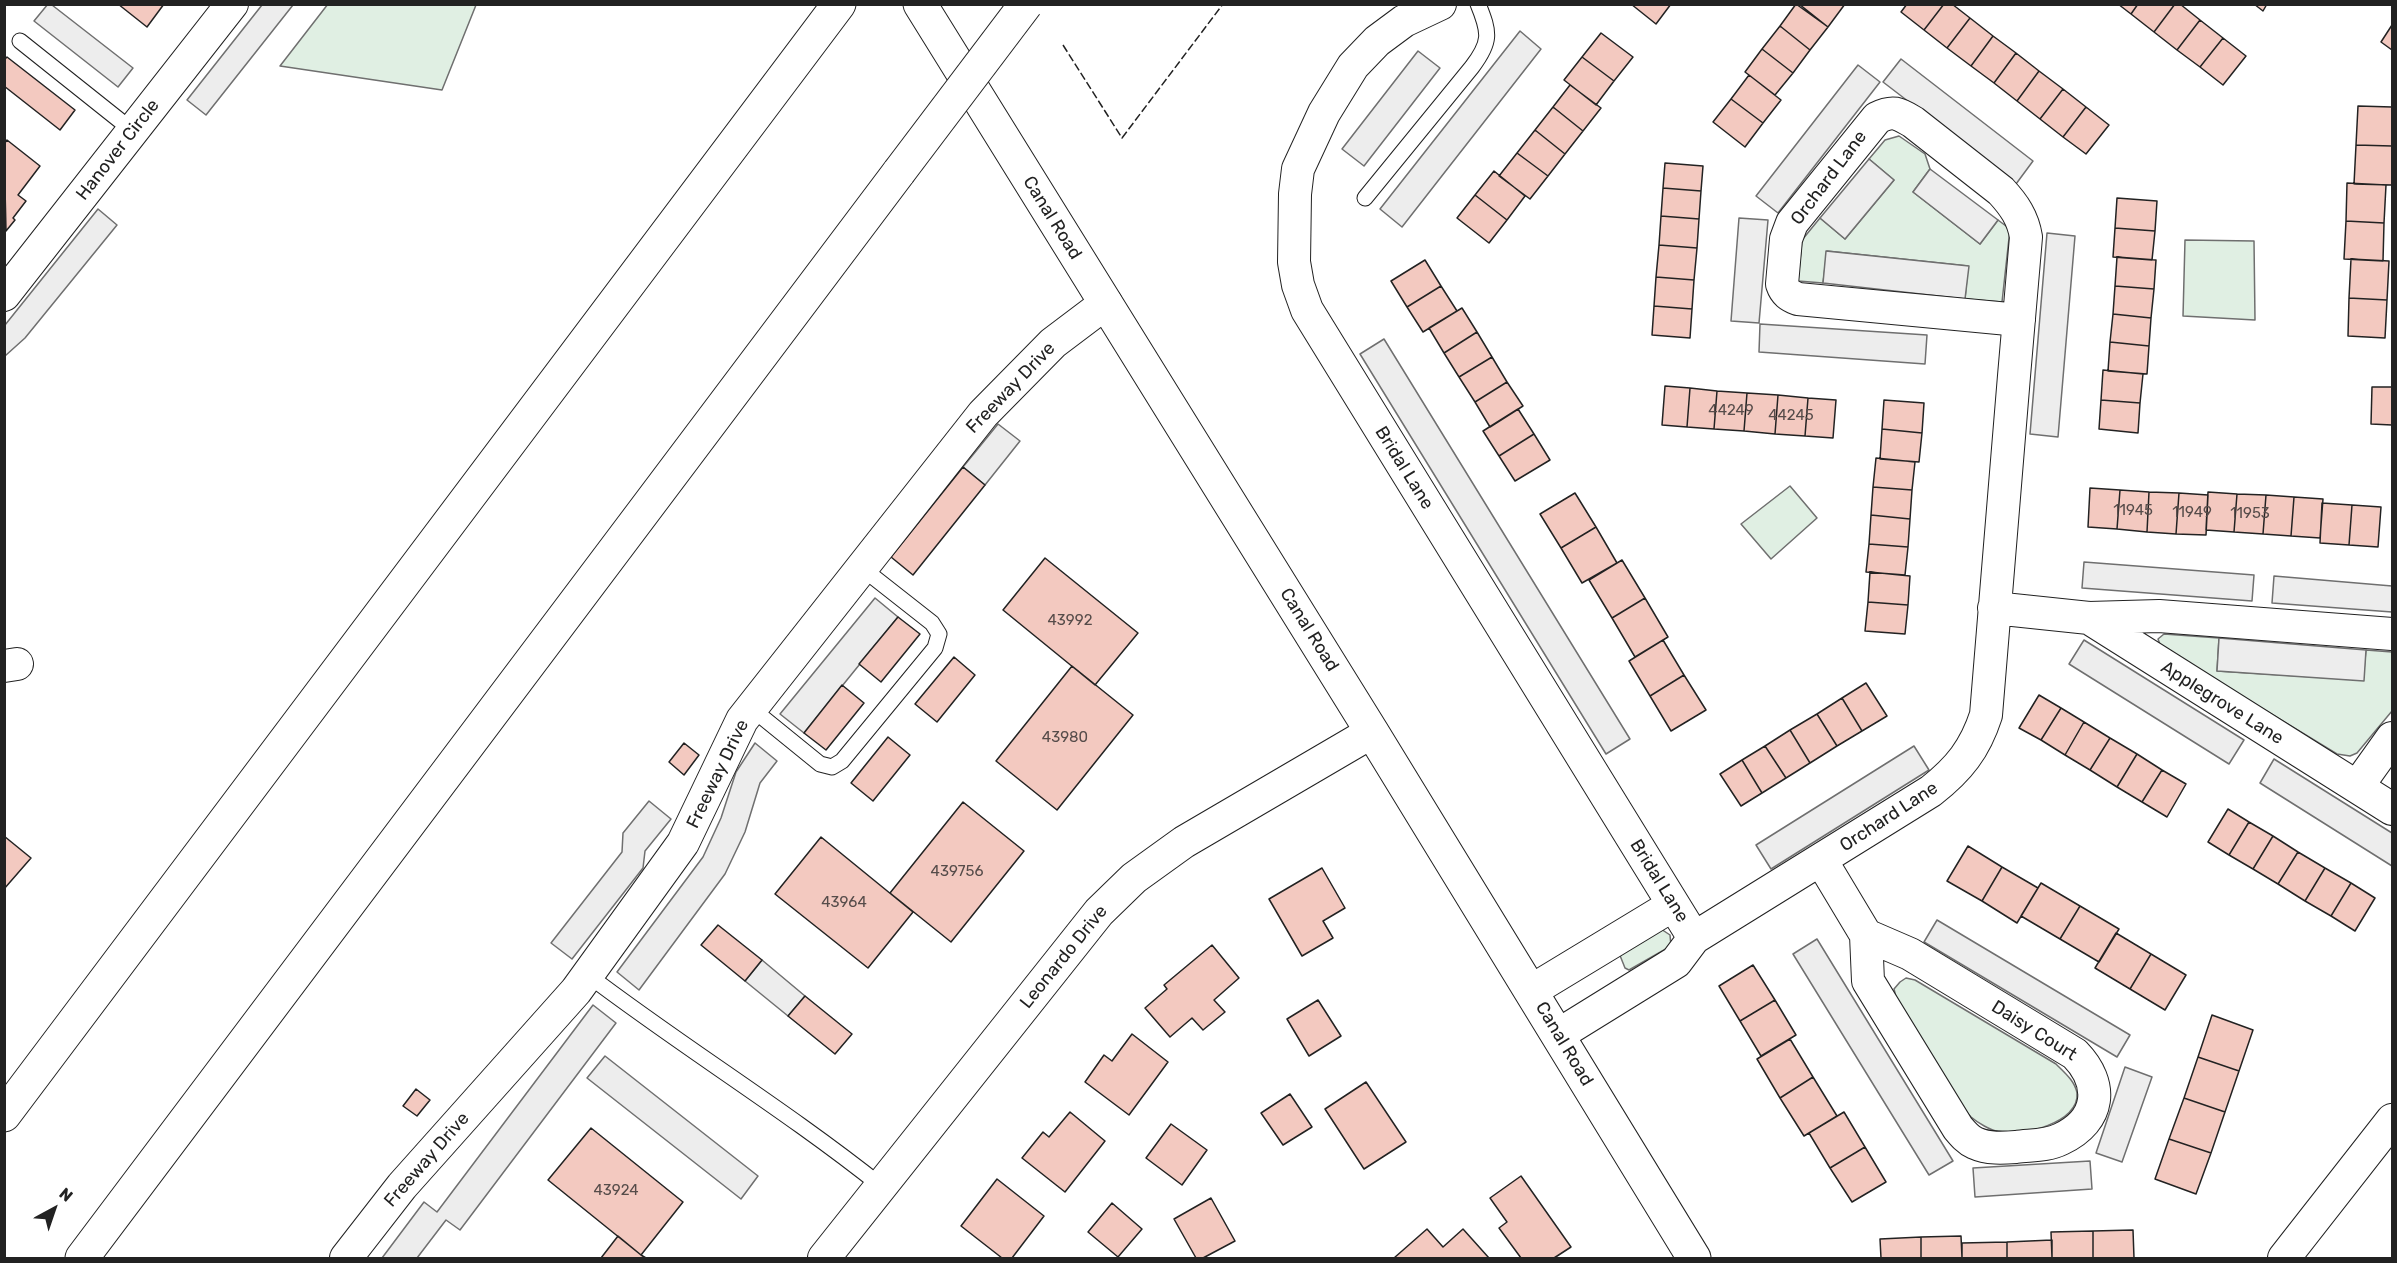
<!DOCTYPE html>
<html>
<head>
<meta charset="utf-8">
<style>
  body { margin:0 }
  #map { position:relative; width:2397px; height:1263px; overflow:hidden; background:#fff; font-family:Rubik,sans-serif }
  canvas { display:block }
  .frame { position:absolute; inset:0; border:6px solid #222; pointer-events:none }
  .north { position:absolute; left:24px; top:1179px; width:60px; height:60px; -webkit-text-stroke:4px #fff; paint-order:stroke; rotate:40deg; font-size:16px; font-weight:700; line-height:24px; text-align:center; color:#222 }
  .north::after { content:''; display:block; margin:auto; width:21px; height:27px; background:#222; clip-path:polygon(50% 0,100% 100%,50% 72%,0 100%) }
</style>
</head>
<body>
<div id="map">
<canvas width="2397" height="1263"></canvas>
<div class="frame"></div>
<div class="north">N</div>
</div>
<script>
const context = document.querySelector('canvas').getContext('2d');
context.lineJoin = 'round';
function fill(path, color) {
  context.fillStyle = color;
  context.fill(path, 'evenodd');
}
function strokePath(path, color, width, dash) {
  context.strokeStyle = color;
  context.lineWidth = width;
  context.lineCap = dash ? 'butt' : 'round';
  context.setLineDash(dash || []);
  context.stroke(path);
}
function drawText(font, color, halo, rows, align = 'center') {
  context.font = font + ' Rubik,sans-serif';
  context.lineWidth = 4.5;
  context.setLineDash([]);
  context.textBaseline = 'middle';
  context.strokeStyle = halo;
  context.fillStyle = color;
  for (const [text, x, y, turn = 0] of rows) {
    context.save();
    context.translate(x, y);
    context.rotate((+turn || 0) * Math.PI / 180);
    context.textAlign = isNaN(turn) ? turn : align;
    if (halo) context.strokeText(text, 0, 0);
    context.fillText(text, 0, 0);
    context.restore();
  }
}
const green = new Path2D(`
  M 328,4 L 476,4 L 476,5 L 442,90 L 280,66 Z
  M 1899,136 L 1925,154 L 1930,169 L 1913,192 L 1980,244 L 1998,220 L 2010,229 L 2002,302 L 1965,299 L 1968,266 L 1827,251 L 1823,283 L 1798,281 L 1802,240 L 1820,218 L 1845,239 L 1894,180 L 1869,159 L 1885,140 Z
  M 2185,240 L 2254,241 L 2255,320 L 2183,316 Z
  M 1790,486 L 1817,518 L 1771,559 L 1741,524 Z
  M 2164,634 L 2219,638 L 2217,671 L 2363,680 L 2366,650 L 2392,652 L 2392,711 L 2357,753 L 2350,756 L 2337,754 L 2161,647 L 2158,639 Z
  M 1661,929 L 1670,935 L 1671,946 L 1629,970 L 1625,968 L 1619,953 Z
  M 1906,978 L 1915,980 L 2056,1064 C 2064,1072 2075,1081 2077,1093 C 2080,1123 2021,1137 1999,1132 C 1990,1130 1978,1123 1971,1117 C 1957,1103 1948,1084 1938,1068 C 1924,1044 1910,1020 1896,997 L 1894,989 L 1900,982 Z`);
fill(green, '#e0efe3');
strokePath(green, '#6f6f6f', 1.5);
const parking = new Path2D(`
  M 48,4 L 52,5 L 133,68 L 118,87 L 34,21 Z
  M 262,5 L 293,5 L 206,115 L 187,100 Z
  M 1520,31 L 1541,49 L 1402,227 L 1380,209 Z
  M 1418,51 L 1440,68 L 1364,166 L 1342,149 Z
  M 1901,59 L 2033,161 L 2016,184 L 1883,82 Z
  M 1858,65 L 1880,82 L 1778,213 L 1756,196 Z
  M 1869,159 L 1894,180 L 1845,239 L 1820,218 Z
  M 1930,169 L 1998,220 L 1980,244 L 1913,192 Z
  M 98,209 L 117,225 L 25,338 L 5,356 L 5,325 Z
  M 1739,218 L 1768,220 L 1759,323 L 1731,321 Z
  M 2047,233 L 2075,236 L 2058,437 L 2030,434 Z
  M 1826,251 L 1969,266 L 1965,299 L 1823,283 Z
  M 1760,324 L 1927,335 L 1925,364 L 1759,352 Z
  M 1384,339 L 1630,739 L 1606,754 L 1360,354 Z
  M 998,424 L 1020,441 L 985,485 L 963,467 Z
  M 2084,562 L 2254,575 L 2252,601 L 2082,588 Z
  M 2274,576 L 2392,586 L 2392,612 L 2272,603 Z
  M 875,598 L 898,617 L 804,733 L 780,714 Z
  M 2219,638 L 2366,650 L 2364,681 L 2217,671 Z
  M 2084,640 L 2244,740 L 2229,764 L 2069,664 Z
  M 755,743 L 777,761 L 760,783 L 745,832 L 725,874 L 639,990 L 617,972 L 703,857 L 721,818 L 736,772 Z
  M 1914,746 L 1929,770 L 1771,869 L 1756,845 Z
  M 2274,759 L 2392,833 L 2392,866 L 2260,783 Z
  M 649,801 L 671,819 L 645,851 L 643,868 L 572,959 L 551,943 L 622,852 L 623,833 Z
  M 1937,920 L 2130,1035 L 2117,1057 L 1924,942 Z
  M 1817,939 L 1953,1161 L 1929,1175 L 1793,954 Z
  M 762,960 L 805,996 L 788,1016 L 745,981 Z
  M 593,1005 L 616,1023 L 460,1230 L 446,1220 L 417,1258 L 382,1258 L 424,1202 L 437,1212 Z
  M 605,1056 L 758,1176 L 741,1199 L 587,1078 Z
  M 2125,1067 L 2152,1077 L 2122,1162 L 2096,1153 Z
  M 2090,1161 L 2092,1189 L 1975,1197 L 1973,1168 Z`);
fill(parking, '#ededed');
strokePath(parking, '#6f6f6f', 1.5);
const building = new Path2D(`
  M 118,4 L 164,4 L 147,27 Z
  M 1631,4 L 1671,4 L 1656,24 Z
  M 1796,4 L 1828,27 L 1810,50 L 1780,26 Z
  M 1799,4 L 1845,4 L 1828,27 Z
  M 1907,4 L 1944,4 L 1924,30 L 1901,12 Z
  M 1944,4 L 1952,4 L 1970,18 L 1947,48 L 1924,30 Z
  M 2118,4 L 2138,4 L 2131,14 Z
  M 2138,4 L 2175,4 L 2154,32 L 2131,14 Z
  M 2175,4 L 2180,4 L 2200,20 L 2177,50 L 2154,32 Z
  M 2254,4 L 2267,4 L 2263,11 Z
  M 1970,18 L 1993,36 L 1971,66 L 1947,48 Z
  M 2200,20 L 2223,38 L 2200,67 L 2177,50 Z
  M 2392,25 L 2392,50 L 2381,42 Z
  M 1780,26 L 1810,50 L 1793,73 L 1762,49 Z
  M 1601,33 L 1633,57 L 1614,81 L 1582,57 Z
  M 1993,36 L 2016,53 L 1994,83 L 1971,66 Z
  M 2223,38 L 2246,56 L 2223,85 L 2200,67 Z
  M 1762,49 L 1793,73 L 1775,95 L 1745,72 Z
  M 2016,53 L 2039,71 L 2017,101 L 1994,83 Z
  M 7,57 L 75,110 L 60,130 L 4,86 L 4,60 Z
  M 1582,57 L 1614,81 L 1596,105 L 1564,80 Z
  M 2039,71 L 2063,89 L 2040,119 L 2017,101 Z
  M 1749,75 L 1781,100 L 1763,123 L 1731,99 Z
  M 1570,85 L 1601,108 L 1583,131 L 1553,107 Z
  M 2063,89 L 2086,107 L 2063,137 L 2040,119 Z
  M 1731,99 L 1763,123 L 1745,147 L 1713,122 Z
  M 2358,106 L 2392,107 L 2392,146 L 2356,145 Z
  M 1553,107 L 1583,131 L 1565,154 L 1535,130 Z
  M 2086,107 L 2109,125 L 2086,154 L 2063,137 Z
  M 1535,130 L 1565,154 L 1548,176 L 1517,153 Z
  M 7,140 L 40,166 L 18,195 L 26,201 L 13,218 L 15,220 L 6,231 L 4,144 Z
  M 2356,145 L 2392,146 L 2392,185 L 2354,184 Z
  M 1517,153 L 1548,176 L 1530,199 L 1499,176 Z
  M 1665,163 L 1703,166 L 1701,191 L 1663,188 Z
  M 1494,171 L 1525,196 L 1507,220 L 1475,195 Z
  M 2347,183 L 2386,185 L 2384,223 L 2346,221 Z
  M 1663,188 L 1701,191 L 1699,219 L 1661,216 Z
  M 1475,195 L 1507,220 L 1489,243 L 1457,218 Z
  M 2117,198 L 2157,201 L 2155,231 L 2115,228 Z
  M 1661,216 L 1699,219 L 1697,248 L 1659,245 Z
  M 2346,221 L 2384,223 L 2383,261 L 2344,259 Z
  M 2115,228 L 2155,231 L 2152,260 L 2113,257 Z
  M 1659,245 L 1697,248 L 1694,280 L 1656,277 Z
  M 2117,257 L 2156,260 L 2154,289 L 2115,286 Z
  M 2351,259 L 2389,261 L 2387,300 L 2349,298 Z
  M 1425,260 L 1441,286 L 1407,307 L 1391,281 Z
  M 1656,277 L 1694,280 L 1692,309 L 1654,306 Z
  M 1441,286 L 1457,311 L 1423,332 L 1407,307 Z
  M 2115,286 L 2154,289 L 2151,318 L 2113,314 Z
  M 2349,298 L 2387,300 L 2385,338 L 2348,336 Z
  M 1654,306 L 1692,309 L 1690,338 L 1652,335 Z
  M 1462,308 L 1477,332 L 1444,353 L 1429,328 Z
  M 2113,314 L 2151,318 L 2149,346 L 2110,342 Z
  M 1477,332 L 1492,357 L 1459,377 L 1444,353 Z
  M 2110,342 L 2149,346 L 2147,374 L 2108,371 Z
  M 1492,357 L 1507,382 L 1475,402 L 1459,377 Z
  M 2103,370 L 2143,374 L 2140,403 L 2101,400 Z
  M 1507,382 L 1523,406 L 1490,427 L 1475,402 Z
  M 1665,386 L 1690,388 L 1687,427 L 1662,425 Z
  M 2372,387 L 2392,387 L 2392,425 L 2371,424 Z
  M 1690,388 L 1717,391 L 1714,429 L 1687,427 Z
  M 1717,391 L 1747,393 L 1744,431 L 1714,429 Z
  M 1747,393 L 1778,395 L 1775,434 L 1744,431 Z
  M 1778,395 L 1808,398 L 1805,436 L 1775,434 Z
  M 1808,398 L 1836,400 L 1833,438 L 1805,436 Z
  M 1884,400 L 1924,403 L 1922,433 L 1882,429 Z
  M 2101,400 L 2140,403 L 2138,433 L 2099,429 Z
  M 1518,409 L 1534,434 L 1499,456 L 1483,431 Z
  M 1882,429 L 1922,433 L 1919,462 L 1880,459 Z
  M 1534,434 L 1550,460 L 1515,481 L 1499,456 Z
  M 1876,458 L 1915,462 L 1912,490 L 1873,487 Z
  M 963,467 L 985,485 L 913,575 L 891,557 Z
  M 1873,487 L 1912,490 L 1910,519 L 1871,515 Z
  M 2090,488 L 2120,490 L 2117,529 L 2088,527 Z
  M 2120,490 L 2149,492 L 2147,532 L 2117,529 Z
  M 2149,492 L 2179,493 L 2176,534 L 2147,532 Z
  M 2208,492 L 2237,494 L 2234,532 L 2206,530 Z
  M 1575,493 L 1596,527 L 1561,548 L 1540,514 Z
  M 2179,493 L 2208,495 L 2206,535 L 2176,534 Z
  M 2237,494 L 2266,495 L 2263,534 L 2234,532 Z
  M 2266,495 L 2294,497 L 2291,536 L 2263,534 Z
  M 2294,497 L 2323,499 L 2320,538 L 2291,536 Z
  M 2322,503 L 2352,505 L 2349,545 L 2320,543 Z
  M 2352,505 L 2381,507 L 2378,547 L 2349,545 Z
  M 1871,515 L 1910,519 L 1908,547 L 1869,544 Z
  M 1596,527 L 1617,563 L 1582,583 L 1561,548 Z
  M 1869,544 L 1908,547 L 1905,575 L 1866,572 Z
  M 1045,558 L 1138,633 L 1095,685 L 1003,610 Z
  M 1622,560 L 1645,598 L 1612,618 L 1589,580 Z
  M 1870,572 L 1910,576 L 1908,605 L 1868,602 Z
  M 1645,598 L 1668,637 L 1635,657 L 1612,618 Z
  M 1868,602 L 1908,605 L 1905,634 L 1865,631 Z
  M 898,617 L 920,634 L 881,682 L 859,664 Z
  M 1663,640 L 1684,675 L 1650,696 L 1629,661 Z
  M 954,657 L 975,675 L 937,722 L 915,704 Z
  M 1072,666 L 1133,715 L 1057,810 L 996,761 Z
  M 1684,675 L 1706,710 L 1671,731 L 1650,696 Z
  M 1866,683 L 1887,716 L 1862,731 L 1842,698 Z
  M 842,685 L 864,703 L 826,750 L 804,733 Z
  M 2039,695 L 2061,708 L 2041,740 L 2019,728 Z
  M 1842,698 L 1862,731 L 1837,746 L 1817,714 Z
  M 2061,708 L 2084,722 L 2065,755 L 2041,740 Z
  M 1817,714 L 1837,746 L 1810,763 L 1790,730 Z
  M 2084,722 L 2110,738 L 2090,770 L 2065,755 Z
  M 1790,730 L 1810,763 L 1786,778 L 1765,746 Z
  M 888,737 L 910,755 L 873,801 L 851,783 Z
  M 2110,738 L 2137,754 L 2117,787 L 2090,770 Z
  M 684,743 L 699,755 L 684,775 L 669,762 Z
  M 1765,746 L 1786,778 L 1762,793 L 1742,760 Z
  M 2137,754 L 2162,770 L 2142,802 L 2117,787 Z
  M 1742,760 L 1762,793 L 1741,806 L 1720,774 Z
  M 2162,770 L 2186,784 L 2167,817 L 2142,802 Z
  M 963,802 L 1024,851 L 951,942 L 890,893 Z
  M 2228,809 L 2249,822 L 2229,855 L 2208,842 Z
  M 2249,822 L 2273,836 L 2253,869 L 2229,855 Z
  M 4,836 L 31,858 L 4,889 Z
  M 2273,836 L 2298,852 L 2278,884 L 2253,869 Z
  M 821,837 L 913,912 L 868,968 L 775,894 Z
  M 1968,846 L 2002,867 L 1982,901 L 1947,881 Z
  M 2298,852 L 2325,868 L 2305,901 L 2278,884 Z
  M 2002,867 L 2038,888 L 2017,923 L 1982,901 Z
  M 1322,868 L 1345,908 L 1323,921 L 1333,938 L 1302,956 L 1269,899 Z
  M 2325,868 L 2351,883 L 2331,916 L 2305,901 Z
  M 2041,883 L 2080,906 L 2060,939 L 2021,916 Z
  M 2351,883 L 2375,898 L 2355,931 L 2331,916 Z
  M 2080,906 L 2119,929 L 2099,962 L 2060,939 Z
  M 718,925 L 762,960 L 745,981 L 701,945 Z
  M 2116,933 L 2151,954 L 2130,989 L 2095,968 Z
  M 1212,945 L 1239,978 L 1214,1000 L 1225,1012 L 1203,1030 L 1192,1018 L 1170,1037 L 1145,1008 L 1167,989 L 1164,985 Z
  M 2151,954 L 2186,975 L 2165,1010 L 2130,989 Z
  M 1753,965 L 1775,1000 L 1740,1021 L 1719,986 Z
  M 805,996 L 852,1034 L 835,1054 L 788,1016 Z
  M 1318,1000 L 1341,1036 L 1309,1056 L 1287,1019 Z
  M 1775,1000 L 1796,1035 L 1761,1056 L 1740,1021 Z
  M 2212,1015 L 2253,1030 L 2239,1071 L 2198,1057 Z
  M 1132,1034 L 1168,1062 L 1129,1115 L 1085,1082 L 1104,1055 L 1112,1061 Z
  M 1790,1039 L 1813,1077 L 1780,1098 L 1757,1059 Z
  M 2198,1057 L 2239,1071 L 2225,1112 L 2184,1098 Z
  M 1813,1077 L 1837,1116 L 1804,1136 L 1780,1098 Z
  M 1366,1082 L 1406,1142 L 1364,1169 L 1325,1109 Z
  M 416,1089 L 430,1100 L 417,1116 L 403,1106 Z
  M 1290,1094 L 1312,1127 L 1283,1145 L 1261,1113 Z
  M 2184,1098 L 2225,1112 L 2211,1153 L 2169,1139 Z
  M 1070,1112 L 1105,1141 L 1065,1192 L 1022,1158 L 1043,1132 L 1049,1137 Z
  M 1844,1112 L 1865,1147 L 1830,1168 L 1809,1133 Z
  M 1171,1124 L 1207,1150 L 1182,1185 L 1146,1158 Z
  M 591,1128 L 683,1202 L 641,1255 L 548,1180 Z
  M 2169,1139 L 2211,1153 L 2196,1194 L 2155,1179 Z
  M 1865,1147 L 1886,1182 L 1852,1202 L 1830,1168 Z
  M 1521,1176 L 1571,1247 L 1554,1258 L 1521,1258 L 1499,1228 L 1507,1222 L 1490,1198 Z
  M 997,1179 L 1044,1216 L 1012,1258 L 1002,1258 L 961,1226 Z
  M 1211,1198 L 1235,1241 L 1203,1258 L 1196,1258 L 1174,1219 Z
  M 1112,1203 L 1142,1229 L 1118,1257 L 1088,1232 Z
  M 1427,1229 L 1443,1247 L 1463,1229 L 1489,1258 L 1394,1258 Z
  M 2133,1230 L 2134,1258 L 2093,1258 L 2093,1231 Z
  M 2093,1231 L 2093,1258 L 2052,1258 L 2051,1232 Z
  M 618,1236 L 641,1255 L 646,1258 L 601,1258 Z
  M 1961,1236 L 1962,1258 L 1921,1258 L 1921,1237 Z
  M 1921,1237 L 1921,1258 L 1881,1258 L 1880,1239 Z
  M 2052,1240 L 2052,1258 L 2007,1258 L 2007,1242 Z
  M 2007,1242 L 2007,1258 L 1962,1258 L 1962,1243 Z`);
fill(building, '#f3c9c0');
strokePath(building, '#222', 1.5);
const service = new Path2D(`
  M 20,41 L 133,131
  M 1365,198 L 1472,67 C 1491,42 1490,33 1478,4
  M 751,708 L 820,764 L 832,767 L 842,761 L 935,648 L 939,634 L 932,623 L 862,568
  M 588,975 C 684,1048 787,1111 881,1186`);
const minor = new Path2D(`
  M 1440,4 L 1404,21 L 1377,41 L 1353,66 L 1324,113 L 1298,169 L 1295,194 L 1294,262 L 1298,285 L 1307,310 L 1694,938
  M 4,295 L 232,4
  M 1994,608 L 2089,618 L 2392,809
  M 2089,618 L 2159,616 L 2392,634
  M 4,666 L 17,664
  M 2357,787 L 2392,738
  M 1821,860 L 1866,935 L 1910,954 L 2075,1054 C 2104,1084 2101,1120 2061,1139 C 2047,1146 2031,1145 2016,1147 C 2003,1148 1988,1149 1975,1143 C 1968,1140 1963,1134 1958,1128 L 1868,981 L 1866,935
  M 1531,991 L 1673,905
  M 1558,1035 L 1676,962 L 1694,938 L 1931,791 C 1959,769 1975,749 1986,715 L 2014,376 L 2026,237 C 2023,218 2014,205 2001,191 L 1913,122 C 1898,113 1893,110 1877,118 L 1792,223 L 1786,239 L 1782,284 C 1785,293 1790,296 1798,299 L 2019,320
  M 346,1258 L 402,1186 L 576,991 L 683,843 L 742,720 L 983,414 L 1053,343 L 1106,303
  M 824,1258 L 1099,912 L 1134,878 L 1184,842 L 1372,732
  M 2284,1258 L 2392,1120`);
const tertiary = new Path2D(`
  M 920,4 L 1372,732 L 1694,1258`);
const motorway = new Path2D(`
  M 4,1115 L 839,4
  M 82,1258 L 899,172`);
strokePath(service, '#222', 17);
strokePath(minor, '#222', 34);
strokePath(tertiary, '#222', 35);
strokePath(motorway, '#222', 35);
strokePath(service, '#fff', 15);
strokePath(minor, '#fff', 32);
strokePath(tertiary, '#fff', 33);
strokePath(motorway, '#fff', 33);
const motorwayBridge = new Path2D(`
  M 899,172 L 1026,4`);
strokePath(motorwayBridge, '#222', 35, []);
strokePath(motorwayBridge, '#fff', 33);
strokePath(new Path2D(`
  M 1063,45 L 1122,138 L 1223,4`), '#222', 1.5, [8, 3]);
drawText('15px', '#564c4a', null, [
  ["44249",1731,411],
  ["44245",1791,416],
  ["11945",2133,511],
  ["11949",2192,513],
  ["11953",2250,514],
  ["43992",1070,621],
  ["43980",1065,738],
  ["439756",957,872],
  ["43964",844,903],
  ["43924",616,1191]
]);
drawText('18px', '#222', '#fff', [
  ["Hanover Circle",118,150,-52],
  ["Orchard Lane",1829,178,-53],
  ["Canal Road",1052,218,58],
  ["Freeway Drive",1011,388,-46],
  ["Bridal Lane",1404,468,58],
  ["Canal Road",1309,630,58],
  ["Applegrove Lane",2222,703,32],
  ["Freeway Drive",718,774,-64],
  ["Orchard Lane",1889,817,-33],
  ["Bridal Lane",1659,881,58],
  ["Leonardo Drive",1064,957,-51],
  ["Daisy Court",2034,1031,32],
  ["Canal Road",1564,1044,59],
  ["Freeway Drive",427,1160,-49]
]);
</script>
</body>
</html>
